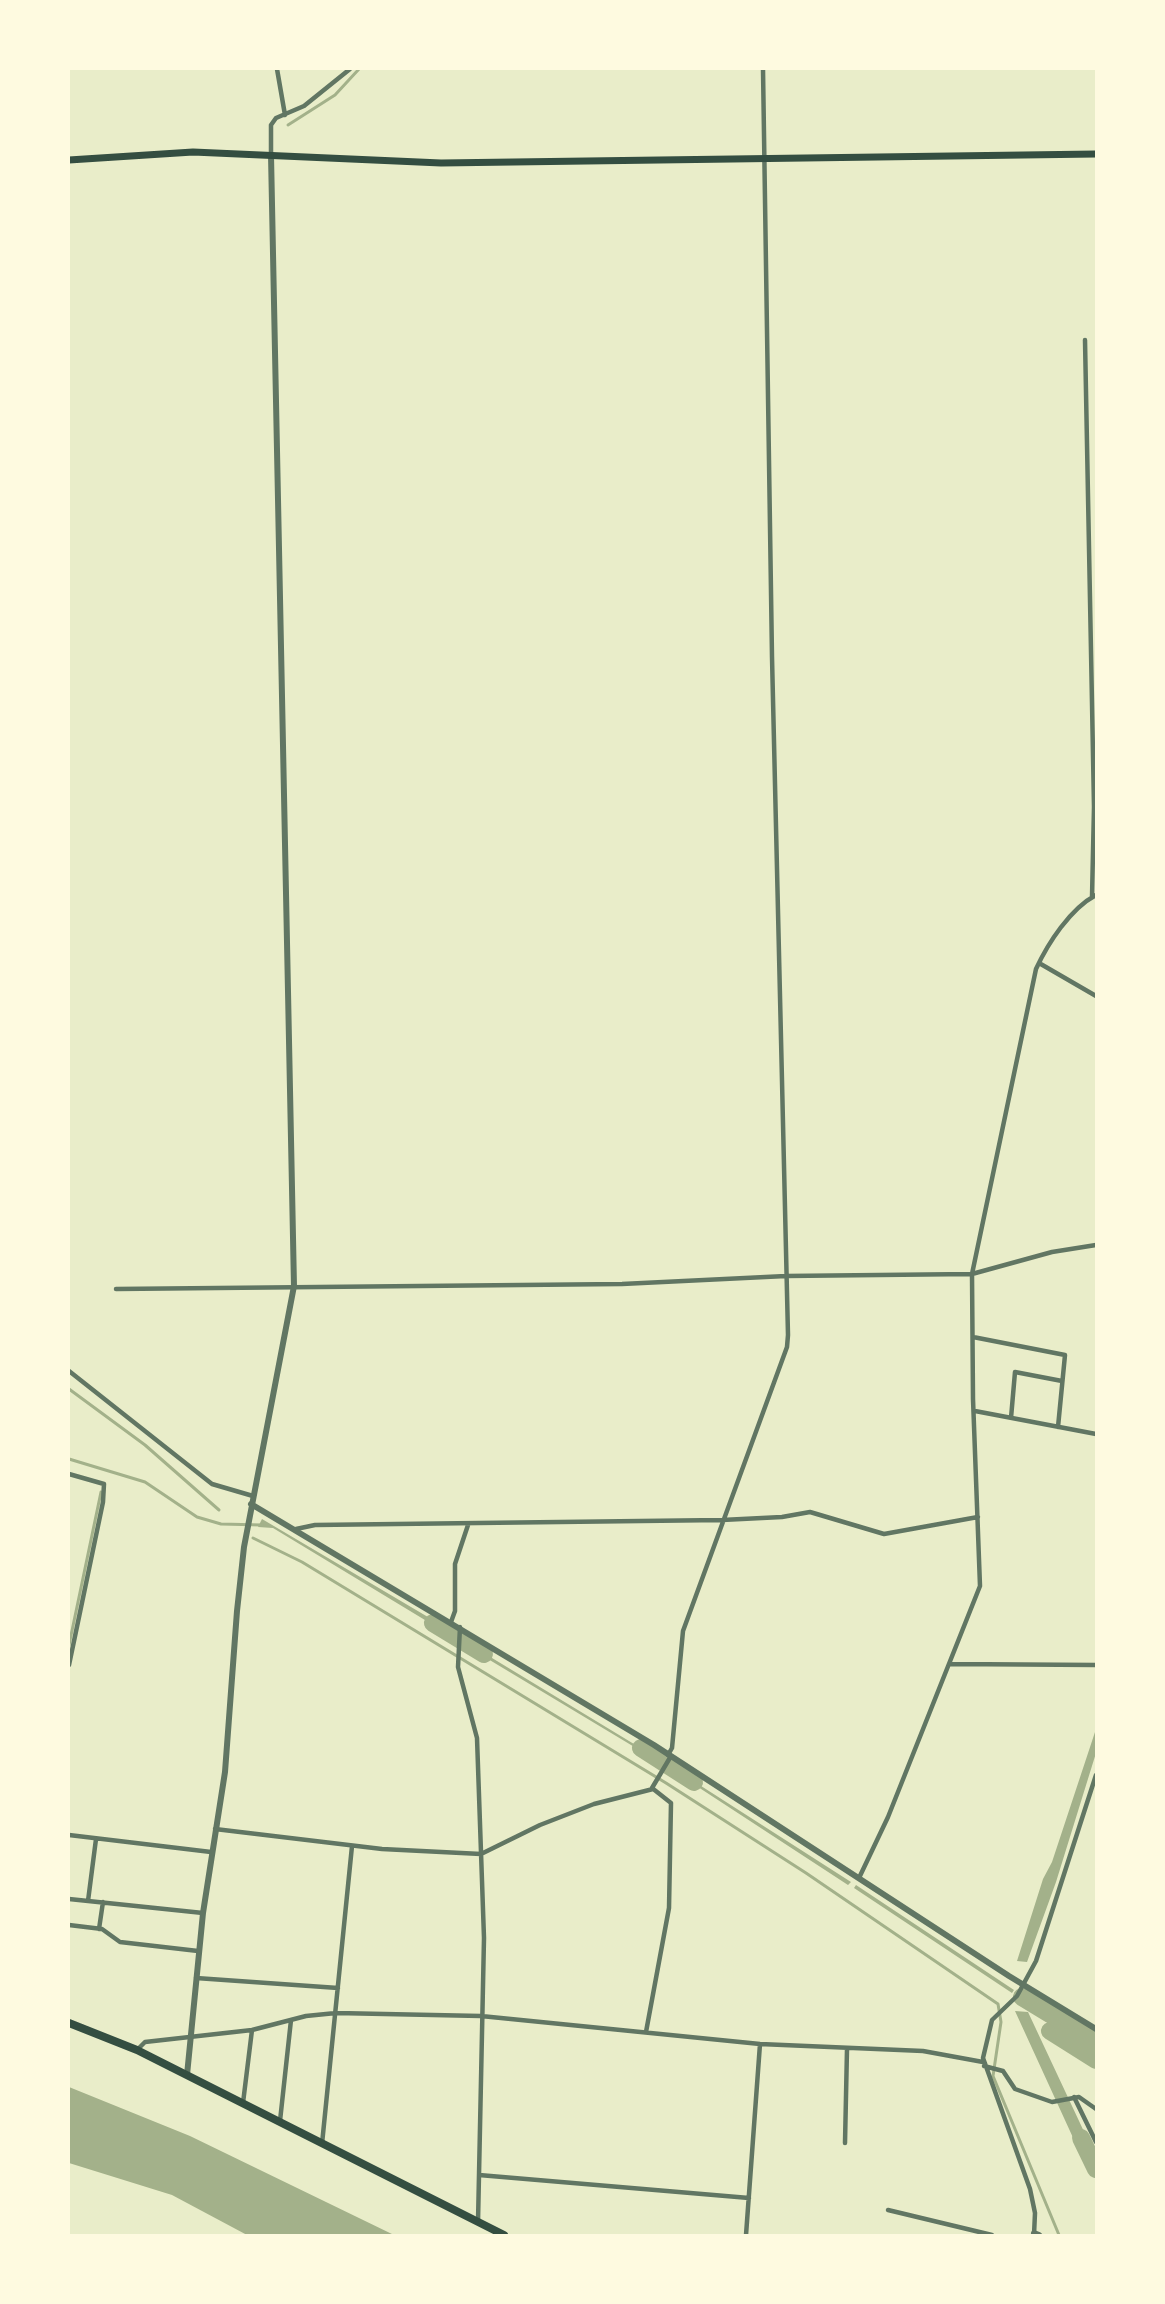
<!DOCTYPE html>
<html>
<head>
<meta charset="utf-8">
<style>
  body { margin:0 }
  #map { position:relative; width:1165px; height:2304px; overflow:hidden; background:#e9edc9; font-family:Lato,sans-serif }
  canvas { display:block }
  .frame { position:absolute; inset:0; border:70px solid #fefae0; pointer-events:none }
</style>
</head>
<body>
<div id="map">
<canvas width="1165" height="2304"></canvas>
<div class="frame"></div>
</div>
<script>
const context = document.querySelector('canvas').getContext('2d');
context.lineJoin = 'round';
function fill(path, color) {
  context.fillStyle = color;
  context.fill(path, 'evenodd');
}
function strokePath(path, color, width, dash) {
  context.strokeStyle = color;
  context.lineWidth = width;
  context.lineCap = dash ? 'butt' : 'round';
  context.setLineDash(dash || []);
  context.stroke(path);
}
fill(new Path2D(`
  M 262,1519 L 433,1620 L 453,1634 L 453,1637 L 273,1528 L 258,1527 Z
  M 464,1641 L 662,1761 L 661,1763 L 463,1644 Z
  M 1096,1729 L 1096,1753 L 1056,1882 L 1027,1962 L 1017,1961 L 1043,1879 L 1052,1862 Z
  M 673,1768 L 851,1882 L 848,1885 L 672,1770 Z
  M 856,1885 L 1014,1990 L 1012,1993 L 854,1888 Z
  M 1015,2011 L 1028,2012 L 1094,2153 L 1086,2166 Z
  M 69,2087 L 190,2136 L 394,2235 L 247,2235 L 172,2195 L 69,2163 Z`), '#a3b18a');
strokePath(new Path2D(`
  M 288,125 L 335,95 L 359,69
  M 69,1389 L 145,1445 L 219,1510
  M 69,1459 L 145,1482 L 197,1517 L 221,1524 L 262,1525
  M 253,1538 L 302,1562 L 666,1783 L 806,1873 L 998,2004 L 1001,2022 L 993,2076 L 1059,2235
  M 69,1645 L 101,1492`), '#a3b18a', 3);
strokePath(new Path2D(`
  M 433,1623 L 484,1654
  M 641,1748 L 694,1782
  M 1022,1997 L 1096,2042
  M 1050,2031 L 1096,2060
  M 1081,2138 L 1096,2169`), '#a3b18a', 18);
strokePath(new Path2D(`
  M 277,69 L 285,115
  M 271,155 L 271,125 L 276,118 L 304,106 L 350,69
  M 1085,340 L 1094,807 L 1092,897
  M 1039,963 L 1096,996
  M 116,1289 L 622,1284 L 786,1276 L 972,1274 L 1052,1252 L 1096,1245
  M 973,1337 L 1065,1355 L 1058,1427
  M 69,1371 L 212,1484 L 253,1496
  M 975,1411 L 1096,1434
  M 1011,1418 L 1015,1372 L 1062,1381
  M 69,1474 L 104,1484 L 103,1502 L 69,1665
  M 296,1529 L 315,1525 L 722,1520 L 782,1517 L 810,1512 L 884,1534 L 978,1517
  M 451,1622 L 455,1611 L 455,1564 L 468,1525
  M 460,1627 L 458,1667 L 477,1738 L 484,1938 L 478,2222
  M 950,1664 L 1096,1665
  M 668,1755 L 672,1748 L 683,1631 L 787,1347 L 788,1335 L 772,657 L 763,69
  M 215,1829 L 382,1849 L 481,1854 L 540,1825 L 594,1804 L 653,1789
  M 69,1835 L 211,1852
  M 859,1878 L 888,1817 L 980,1586 L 973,1399 L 972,1274 L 1036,969 C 1048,943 1070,909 1096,895
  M 69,1899 L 203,1913
  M 88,1901 L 96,1839
  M 69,1925 L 102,1929 L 120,1942 L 198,1951
  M 99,1929 L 103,1902
  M 196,1978 L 338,1988
  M 646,2032 L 669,1908 L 671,1803 L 652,1788 L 671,1756
  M 137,2050 L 145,2042 L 252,2030 L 306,2016 L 336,2013 L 481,2016 L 760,2044 L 923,2051 L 983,2062
  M 984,2066 L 1003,2071 L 1015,2089 L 1052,2102 L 1079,2097 L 1096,2109
  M 1074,2097 L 1096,2142
  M 243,2103 L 252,2030
  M 280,2121 L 291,2020
  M 845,2143 L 847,2049
  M 322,2144 L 352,1846
  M 479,2175 L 749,2198
  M 888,2210 L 992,2235
  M 746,2235 L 760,2044
  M 1034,2235 L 1035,2213 L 1030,2189 L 983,2058 L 992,2020 L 1017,1996 L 1036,1961 L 1096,1775`), '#617663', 4.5);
strokePath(new Path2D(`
  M 251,1504 L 654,1745 L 1009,1976 L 1096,2029
  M 187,2075 L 203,1913 L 225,1772 L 237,1611 L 244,1547 L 294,1286 L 271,155
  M 1034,2233 L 1039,2235`), '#617663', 6);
strokePath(new Path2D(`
  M 69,160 L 193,152 L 441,163 L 1096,154`), '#344e41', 7);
strokePath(new Path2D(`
  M 69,2023 L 137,2050 L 504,2235`), '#344e41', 8);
</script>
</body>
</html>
